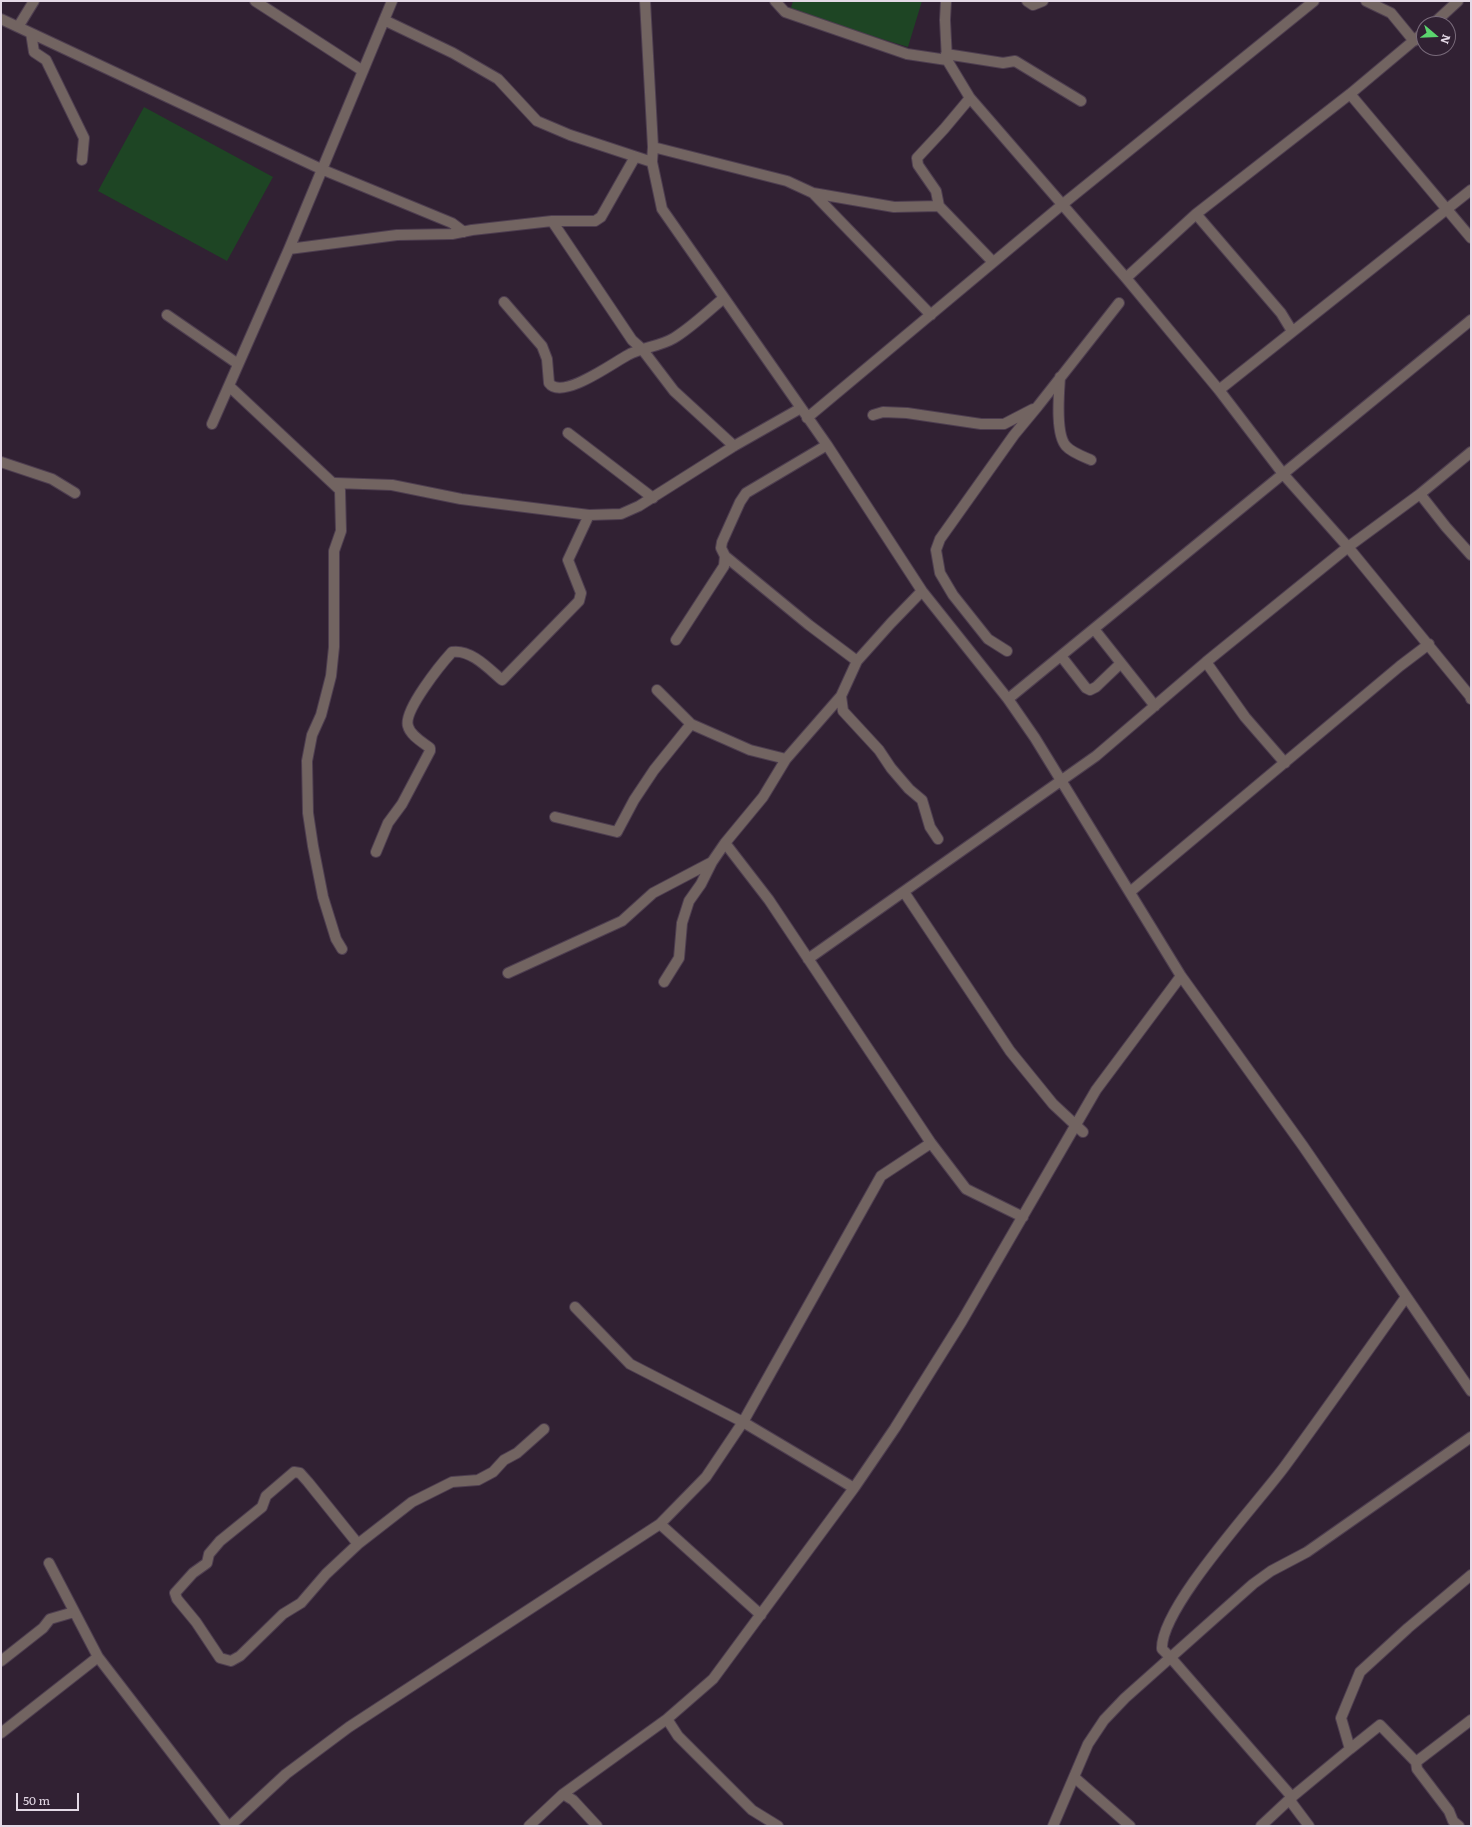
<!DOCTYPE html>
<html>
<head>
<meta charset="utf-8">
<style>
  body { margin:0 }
  #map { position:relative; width:1472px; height:1827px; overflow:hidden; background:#312133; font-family:Literata,serif }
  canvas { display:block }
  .frame { position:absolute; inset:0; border:2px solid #e4d9e6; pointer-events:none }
  .north { position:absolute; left:1416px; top:16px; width:40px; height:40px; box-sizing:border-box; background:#312133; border:1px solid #796b7b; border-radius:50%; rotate:109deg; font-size:11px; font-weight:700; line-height:16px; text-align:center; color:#e4d9e6 }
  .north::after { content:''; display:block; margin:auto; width:14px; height:18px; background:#5bd56e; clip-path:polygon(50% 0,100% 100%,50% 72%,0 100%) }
  .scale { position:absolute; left:16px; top:1793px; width:63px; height:18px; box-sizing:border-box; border:2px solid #e4d9e6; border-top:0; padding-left:5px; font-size:12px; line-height:14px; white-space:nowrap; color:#e4d9e6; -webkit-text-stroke:3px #312133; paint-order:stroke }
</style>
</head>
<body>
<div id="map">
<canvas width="1472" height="1827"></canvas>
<div class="frame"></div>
<div class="north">N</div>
<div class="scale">50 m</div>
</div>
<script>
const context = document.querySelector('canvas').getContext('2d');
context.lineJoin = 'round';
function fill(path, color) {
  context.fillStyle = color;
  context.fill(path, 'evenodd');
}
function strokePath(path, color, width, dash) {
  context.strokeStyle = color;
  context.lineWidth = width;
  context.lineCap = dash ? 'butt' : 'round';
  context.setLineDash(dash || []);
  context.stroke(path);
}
fill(new Path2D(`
  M 793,1 L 922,1 L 908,47 L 790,11 Z
  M 144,107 L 273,177 L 227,261 L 98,191 Z`), '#1e4524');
const minor = new Path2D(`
  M 255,1 L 363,71
  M 645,1 L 653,147 L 652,162 L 662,209 L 827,445 L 922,591 L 1008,699 L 1035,738 L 1181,976 L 1303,1146 L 1471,1391
  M 775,1 L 785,12 L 907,54 L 947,60
  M 946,1 L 945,20 L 947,60 L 970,98 L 1126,278 L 1219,390 L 1284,475 L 1348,547 L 1470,696 L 1471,699
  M 1027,1 L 1033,5 L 1043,1
  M 1366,1 L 1391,13 L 1414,41
  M 1,19 L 321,169 L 452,223 L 464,232
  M 384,20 L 453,53 L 498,79 L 537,121 L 570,135 L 652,162
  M 1433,24 L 1458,1
  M 18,27 L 34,1
  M 31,33 L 34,52 L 46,60 L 84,138 L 82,160
  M 946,54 L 1003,63 L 1015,61 L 1081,101
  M 1350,94 L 1471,238
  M 653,147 L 787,181 L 813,193 L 931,315
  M 813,193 L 894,207 L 939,206 L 993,262
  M 939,206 L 936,191 L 918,165 L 917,158 L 944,129 L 970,98
  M 1196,214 L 1281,313 L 1292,331
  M 552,221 L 632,340 L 642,349 L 674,391 L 734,446
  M 289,249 L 397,235 L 452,234 L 472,230 L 552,221 L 595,221 L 601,217 L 635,157
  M 1126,278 L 1196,214 L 1350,94 L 1424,32
  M 504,302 L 542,346 L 547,359 L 549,383 C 562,401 614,362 628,355 C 642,347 659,347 674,338 C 692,327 708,311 724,298
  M 167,315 L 238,364
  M 1060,377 C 1059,393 1055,434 1066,446 C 1071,452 1084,457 1091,460
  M 229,386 L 340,490 L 341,531 L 334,551 L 334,647 L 331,676 L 321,715 L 312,735 L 307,761 L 308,813 L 313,846 L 323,897 L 336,939 L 342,949
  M 1219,390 L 1471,190
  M 873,415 L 883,412 L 907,413 L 981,424 L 1004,424 L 1033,409
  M 807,418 L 1063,204 L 1314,1
  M 212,424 L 289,249 L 392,1
  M 568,433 L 653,498
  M 1,462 L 52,479 L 75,493
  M 335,483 L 392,485 L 461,499 L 589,515 L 621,514 L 639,506 L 734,446 L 801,408
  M 1420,494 L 1446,527 L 1471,555
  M 725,556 L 809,625 L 857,661
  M 1094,629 L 1155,706
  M 676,640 L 724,566 L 725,556 L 721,548 L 722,542 L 740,502 L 746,493 L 827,445
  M 1007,651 L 988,639 L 953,595 L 940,573 L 936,550 L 940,539 L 1014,435 L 1038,406 L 1119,303
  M 1061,656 L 1086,688 L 1090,690 L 1096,687 L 1120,664
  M 1206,662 L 1245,717 L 1285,763
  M 657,690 L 691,724 L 750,750 L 786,759
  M 841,696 L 843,711 L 879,750 L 891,768 L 909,789 L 922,800 L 930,827 L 938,839
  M 1008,699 L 1471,320
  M 555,817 L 617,832 L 634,800 L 654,770 L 691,724
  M 725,843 L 769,900 L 931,1143 L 966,1189 L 1023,1217
  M 376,852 L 388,823 L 402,804 L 430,751 L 430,748 C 422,742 410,735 408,726 C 403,711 441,664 452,652 C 471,649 489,669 502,680 L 579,601 L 581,593 L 568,560 L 589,515
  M 904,892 L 1010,1051 L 1053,1104 L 1083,1132
  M 1130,892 L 1400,666 L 1429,644
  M 808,959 L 1096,756 L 1206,662 L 1348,547 L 1420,494 L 1471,452
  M 508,973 L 622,921 L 653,893 L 712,862 L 725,843 L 763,797 L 786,759 L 841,696 L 857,661 L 891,623 L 922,591
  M 664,982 L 679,958 L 682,923 L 689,901 L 701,884 L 712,862
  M 575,1307 L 630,1364 L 743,1422 L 854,1488
  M 660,1524 L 761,1615
  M 358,1544 L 326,1574 L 301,1603 L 283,1614 L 240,1656 L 231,1661 L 220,1658 L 196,1622 L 177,1599 L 175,1593 L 193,1573 L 207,1563 L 209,1554 L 220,1541 L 262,1507 L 266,1496 L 294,1472 L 300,1473 L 308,1482 L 358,1544 L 412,1502 L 452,1482 L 478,1480 L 493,1472 L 504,1460 L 517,1453 L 544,1429
  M 49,1563 L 98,1657 L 228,1826
  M 1,1661 L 43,1628 L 50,1619 L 74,1612
  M 667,1719 L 678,1736 L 752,1810 L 778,1826
  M 1,1733 L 98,1657
  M 1350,1749 L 1380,1725 L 1416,1762
  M 1074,1777 L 1130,1826
  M 563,1794 L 573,1800 L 597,1826
  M 230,1826 L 286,1774 L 349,1727 L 660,1524 L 706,1477 L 743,1422 L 881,1176 L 931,1143
  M 529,1826 L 563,1794 L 667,1719 L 713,1679 L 854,1488 L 895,1428 L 962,1321 L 1096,1090 L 1181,976
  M 1053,1826 L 1088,1744 L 1104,1720 L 1125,1698 L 1253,1584 L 1271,1571 L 1307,1552 L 1471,1437
  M 1261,1826 L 1292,1797 L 1350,1749 L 1341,1718 L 1360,1672 L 1408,1628 L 1471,1575
  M 1309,1826 L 1291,1802 L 1292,1797 L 1171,1658 L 1162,1649 C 1160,1608 1258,1503 1285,1466 C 1326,1410 1366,1353 1406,1297
  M 1459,1826 L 1453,1821 L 1449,1811 L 1417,1769 L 1416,1762 L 1471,1720`);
strokePath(minor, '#4e3e50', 12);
strokePath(minor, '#726461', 10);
</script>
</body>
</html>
